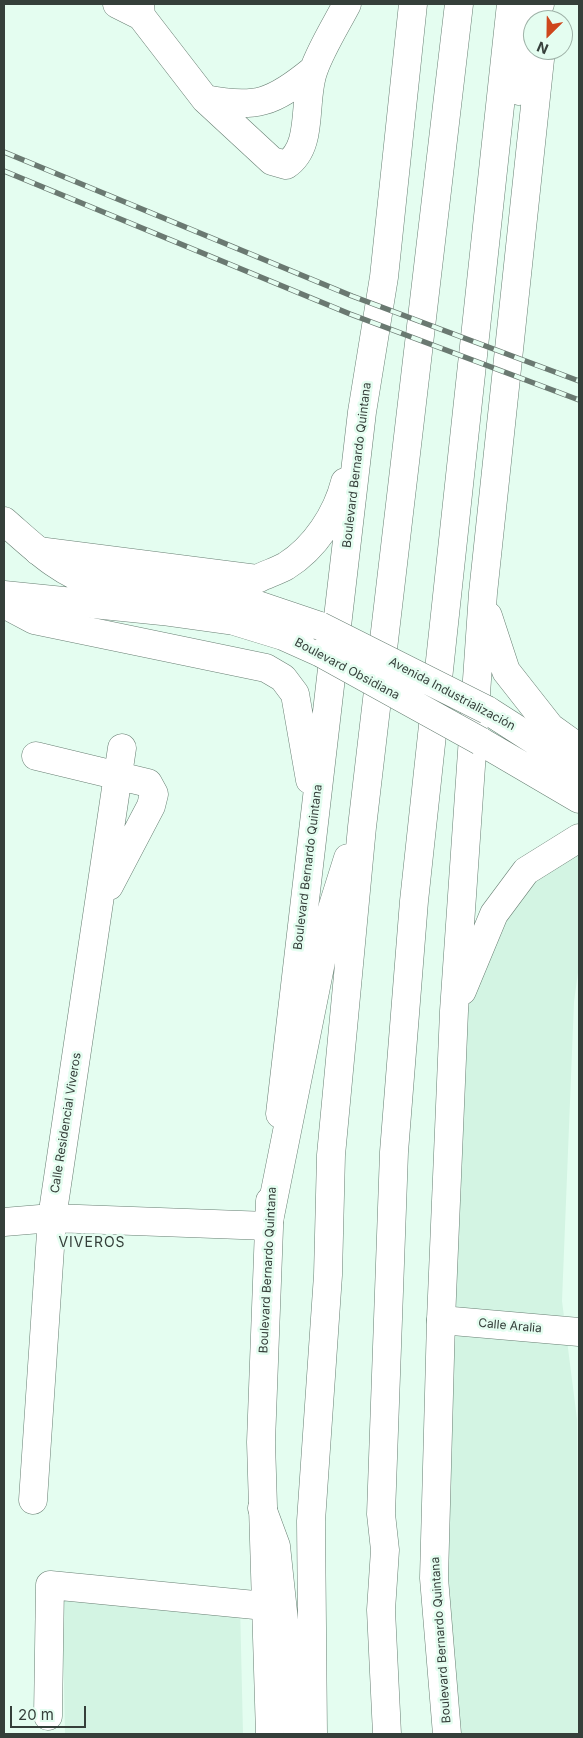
<!DOCTYPE html>
<html>
<head>
<meta charset="utf-8">
<style>
  body { margin:0 }
  #map { position:relative; width:583px; height:1738px; overflow:hidden; background:#e4fdf0; font-family:Inter,sans-serif }
  canvas { display:block }
  .frame { position:absolute; inset:0; border:5px solid #353f3a; pointer-events:none }
  .north { position:absolute; left:523px; top:10px; width:50px; height:50px; box-sizing:border-box; background:#e4fdf0; border:1px solid #9eb1a7; border-radius:50%; rotate:203deg; font-size:14px; font-weight:700; line-height:20px; text-align:center; color:#353f3a }
  .north::after { content:''; display:block; margin:auto; width:18px; height:22px; background:#ce461c; clip-path:polygon(50% 0,100% 100%,50% 72%,0 100%) }
  .scale { position:absolute; left:10px; top:1706px; width:76px; height:22px; box-sizing:border-box; border:2px solid #353f3a; border-top:0; padding-left:6px; font-size:15px; line-height:18px; white-space:nowrap; color:#353f3a; -webkit-text-stroke:4px #e4fdf0; paint-order:stroke }
</style>
</head>
<body>
<div id="map">
<canvas width="583" height="1738"></canvas>
<div class="frame"></div>
<div class="north">N</div>
<div class="scale">20 m</div>
</div>
<script>
const context = document.querySelector('canvas').getContext('2d');
context.lineJoin = 'round';
function fill(path, color) {
  context.fillStyle = color;
  context.fill(path, 'evenodd');
}
function strokePath(path, color, width, dash) {
  context.strokeStyle = color;
  context.lineWidth = width;
  context.lineCap = dash ? 'butt' : 'round';
  context.setLineDash(dash || []);
  context.stroke(path);
}
function drawText(font, color, halo, rows, align = 'center') {
  context.font = font + ' Inter,sans-serif';
  context.lineWidth = 5;
  context.setLineDash([]);
  context.textBaseline = 'middle';
  context.strokeStyle = halo;
  context.fillStyle = color;
  for (const [text, x, y, turn = 0] of rows) {
    context.save();
    context.translate(x, y);
    context.rotate((+turn || 0) * Math.PI / 180);
    context.textAlign = isNaN(turn) ? turn : align;
    if (halo) context.strokeText(text, 0, 0);
    context.fillText(text, 0, 0);
    context.restore();
  }
}
fill(new Path2D(`
  M 579,838 L 579,965 L 574,1002 L 562,1301 L 577,1419 L 579,1734 L 447,1734 L 434,1578 L 454,1011 L 494,914 Z
  M 62,1587 L 240,1604 L 243,1734 L 65,1734 Z`), '#d3f4e3');
const minor = new Path2D(`
  M 117,4 L 141,16
  M 140,4 L 141,16 L 205,99 L 272,161 L 286,165 C 315,146 302,99 314,69 C 322,47 336,25 347,4
  M 205,99 C 256,109 273,103 313,70
  M 4,521 C 35,548 58,572 98,585 L 240,599 L 320,626
  M 4,595 L 162,611 L 234,621 L 283,636 L 321,653
  M 487,710 L 579,769
  M 480,741 L 579,799
  M 36,756 L 148,783 L 154,794 L 151,806 L 109,886
  M 4,1222 L 52,1218 L 268,1226
  M 441,1320 L 579,1332
  M 33,1500 L 52,1218 L 122,748
  M 48,1716 L 50,1585 L 265,1606`);
const major = new Path2D(`
  M 38,551 L 257,579 C 267,574 277,571 286,566 C 315,548 337,514 345,482
  M 4,604 L 34,620 L 266,668 L 283,678 L 295,694 L 310,780
  M 488,616 L 506,671 L 550,727 L 579,748
  M 462,991 L 494,914 L 526,871 L 579,838
  M 280,1114 L 362,412 L 384,277 L 413,4
  M 270,1734 L 261,1442 L 270,1201
  M 447,1734 L 434,1578 L 441,1320 L 454,1011 L 483,593 L 541,50`);
const highway = new Path2D(`
  M 519,91 L 530,26 L 540,4
  M 268,1226 L 331,912 L 348,858
  M 262,1508 L 276,1546 L 295,1724 L 299,1734
  M 313,1734 L 311,1521 L 328,1275 L 331,1155 L 362,827 L 459,4
  M 387,1734 L 381,1610 L 385,1550 L 381,1514 L 394,1152 L 414,901 L 511,4`);
strokePath(minor, '#687f73', 29);
strokePath(major, '#687f73', 29);
strokePath(highway, '#687f73', 29);
strokePath(minor, '#fff', 28);
strokePath(major, '#fff', 28);
strokePath(highway, '#fff', 28);
const rail = new Path2D(`
  M 4,152 L 352,296 L 579,381
  M 4,171 L 350,314 L 579,400`);
strokePath(rail, '#6a7971', 5.5);
strokePath(rail, '#e4fdf0', 4, [11]);
const minorBridge = new Path2D(`
  M 320,626 L 487,710
  M 321,653 L 480,741`);
strokePath(minorBridge, '#687f73', 29, []);
strokePath(minorBridge, '#fff', 28);
drawText('12px', '#353f3a', '#e4fdf0', [
  ["Boulevard Bernardo Quintana",357,465,-83],
  ["Boulevard Obsidiana",347,669,28],
  ["Avenida Industrialización",452,694,28],
  ["Boulevard Bernardo Quintana",308,867,-83],
  ["Calle Residencial Viveros",66,1123,-81],
  ["Boulevard Bernardo Quintana",268,1270,-87],
  ["Calle Aralia",510,1326,5],
  ["Boulevard Bernardo Quintana",441,1640,-94]
]);
context.letterSpacing = '1px';
drawText('14px', '#353f3a', '#e4fdf0', [
  ["VIVEROS",92,1243]
]);
context.letterSpacing = '0px';
</script>
</body>
</html>
